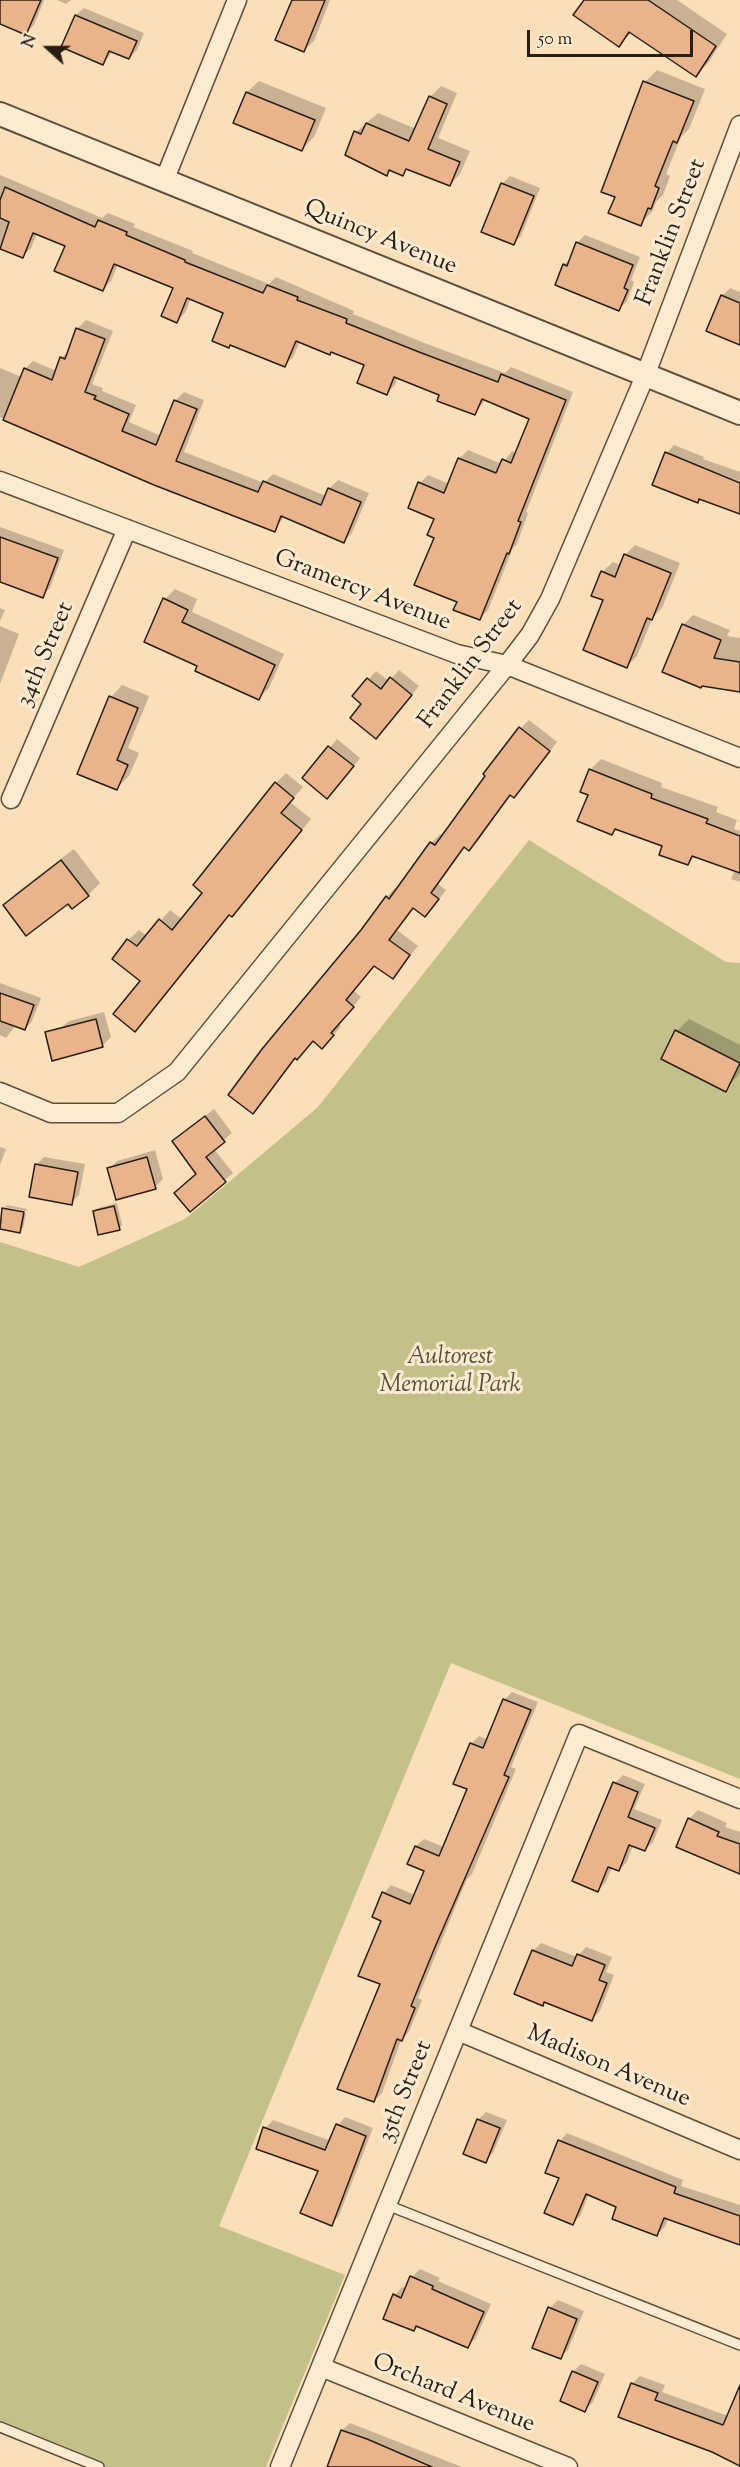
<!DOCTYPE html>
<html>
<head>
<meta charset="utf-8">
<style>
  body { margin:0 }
  #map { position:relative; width:740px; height:2467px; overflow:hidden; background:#fadfb8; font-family:"Sorts Mill Goudy",serif }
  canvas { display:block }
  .north { position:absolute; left:18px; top:18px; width:60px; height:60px; -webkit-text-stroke:4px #fcead1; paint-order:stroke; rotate:291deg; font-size:16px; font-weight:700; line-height:24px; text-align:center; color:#291e15 }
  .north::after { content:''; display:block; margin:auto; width:21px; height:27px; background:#291e15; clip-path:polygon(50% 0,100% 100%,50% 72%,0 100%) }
  .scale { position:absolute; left:527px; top:30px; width:166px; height:27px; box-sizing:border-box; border:3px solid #291e15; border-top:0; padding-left:8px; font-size:18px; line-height:21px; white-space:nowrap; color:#291e15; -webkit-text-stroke:4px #fcead1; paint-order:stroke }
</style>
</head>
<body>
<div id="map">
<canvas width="740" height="2467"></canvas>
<div class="north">N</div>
<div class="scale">50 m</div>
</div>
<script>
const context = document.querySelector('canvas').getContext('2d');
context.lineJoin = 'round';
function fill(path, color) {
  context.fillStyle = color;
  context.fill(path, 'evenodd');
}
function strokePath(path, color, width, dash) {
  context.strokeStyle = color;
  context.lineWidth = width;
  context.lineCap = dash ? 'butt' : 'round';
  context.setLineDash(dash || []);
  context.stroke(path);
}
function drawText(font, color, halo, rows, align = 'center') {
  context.font = font + ' "Sorts Mill Goudy",serif';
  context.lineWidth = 6;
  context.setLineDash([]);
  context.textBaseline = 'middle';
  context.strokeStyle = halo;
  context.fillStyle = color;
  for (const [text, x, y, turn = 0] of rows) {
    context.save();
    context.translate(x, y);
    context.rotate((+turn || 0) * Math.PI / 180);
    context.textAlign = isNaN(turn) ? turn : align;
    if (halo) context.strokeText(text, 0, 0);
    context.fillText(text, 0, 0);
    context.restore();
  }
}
fill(new Path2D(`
  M 529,840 L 726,962 L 740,963 L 740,1779 L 451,1663 L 219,2226 L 345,2275 L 266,2467 L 96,2467 L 0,2431 L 0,1242 L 79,1267 L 185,1219 L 318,1107 Z`), '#c4c08a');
fill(new Path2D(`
  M 0,0 L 44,0 L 34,25 L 26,33 L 0,22 Z
  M 57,0 L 71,0 L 66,4 Z
  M 293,0 L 335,0 L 330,0 L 314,41 L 304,50 Z
  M 586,0 L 677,0 L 727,34 L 708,63 L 696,75 L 632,32 L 619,45 Z
  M 84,8 L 144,33 L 137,50 L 129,58 L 113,51 L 103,64 L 63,47 L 76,15 Z
  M 657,70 L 705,89 L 689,129 L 681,137 L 666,174 L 670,176 L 663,195 L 656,202 L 652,212 L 640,224 L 616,196 L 645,82 Z
  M 259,81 L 326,108 L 314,137 L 302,149 L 235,122 L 247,92 Z
  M 441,86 L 457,93 L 438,138 L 470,151 L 460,174 L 450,185 L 408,168 L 403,174 L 392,169 L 387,174 L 356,132 L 378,113 L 416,129 L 430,97 Z
  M 0,175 L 102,218 L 108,213 L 135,224 L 133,227 L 193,251 L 192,253 L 269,284 L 276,277 L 354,311 L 353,314 L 427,344 L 505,373 L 511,367 L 573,392 L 526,512 L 528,513 L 517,544 L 513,548 L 488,610 L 479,619 L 459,601 L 436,537 L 436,518 L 420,483 L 428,475 L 449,484 L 460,458 L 468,450 L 502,464 L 512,451 L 516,453 L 531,418 L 486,399 L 475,413 L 441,394 L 398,377 L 395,385 L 387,393 L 366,364 L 300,341 L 293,357 L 285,366 L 225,312 L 191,298 L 185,313 L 177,321 L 175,287 L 118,264 L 111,281 L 103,289 L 66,245 L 37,233 L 31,248 L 22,257 L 0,248 Z
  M 510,176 L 540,188 L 521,236 L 513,243 L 502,184 Z
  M 585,235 L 640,257 L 631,280 L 634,282 L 627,301 L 619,309 L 564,265 L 572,257 L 577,243 Z
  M 730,288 L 740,292 L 740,343 L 722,296 Z
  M 86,320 L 113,331 L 92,384 L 103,388 L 102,391 L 136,405 L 129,422 L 161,436 L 176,400 L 184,392 L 204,400 L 184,452 L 264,483 L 273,474 L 326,496 L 330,488 L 338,480 L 369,493 L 352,533 L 344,541 L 285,516 L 274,530 L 155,483 L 0,417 L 0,368 L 22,377 L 25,369 L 33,361 L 57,371 L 62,358 L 69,350 L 78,328 Z
  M 674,445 L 704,457 L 703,459 L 740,472 L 740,512 L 701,498 L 697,502 L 667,453 Z
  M 0,527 L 64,550 L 50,588 L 42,596 L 0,580 Z
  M 635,545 L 680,563 L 662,608 L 653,617 L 637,656 L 627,666 L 602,572 L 613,562 L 621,565 L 625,555 Z
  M 175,589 L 197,599 L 192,612 L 284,654 L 269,688 L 259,698 L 199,666 L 165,599 Z
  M 0,608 L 5,610 L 0,621 Z
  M 693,615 L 730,630 L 727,636 L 740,638 L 740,690 L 683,625 Z
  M 0,626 L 19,634 L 0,684 Z
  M 399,670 L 419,686 L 384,729 L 363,704 L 354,696 L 376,671 L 389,681 Z
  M 122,685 L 149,696 L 128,748 L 139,753 L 129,776 L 117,788 L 111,697 Z
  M 529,720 L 557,742 L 522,788 L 514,796 L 511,794 L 478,841 L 469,849 L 465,847 L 438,884 L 446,890 L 434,906 L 425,915 L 414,907 L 397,930 L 418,946 L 392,977 L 375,965 L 353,990 L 361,997 L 339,1024 L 341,1026 L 331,1038 L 314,1039 L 296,1057 L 253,1112 L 362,931 L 387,897 L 395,888 L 397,890 L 431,843 L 440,834 L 443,836 L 521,728 Z
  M 337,739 L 360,758 L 335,789 L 304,778 Z
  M 601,759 L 662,783 L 661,787 L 718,807 L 716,812 L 737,820 L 734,829 L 740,831 L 740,882 L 731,879 L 735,869 L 696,856 L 688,863 L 664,845 L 617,828 L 612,833 L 590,795 L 590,770 Z
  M 286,773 L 303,787 L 290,802 L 311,819 L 242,905 L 232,915 L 230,914 L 145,1019 L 142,980 L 128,940 L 139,930 L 147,936 L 170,910 L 182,919 L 204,893 L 276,783 Z
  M 74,849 L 100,883 L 88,895 L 68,902 L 5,905 L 16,893 Z
  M 0,983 L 41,998 L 32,1021 L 25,1029 L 16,1025 L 6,1038 L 0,1035 Z
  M 104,1012 L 111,1037 L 103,1045 L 55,1058 L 60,1029 L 69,1021 Z
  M 689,1019 L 740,1045 L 740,1073 L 725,1090 L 677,1031 Z
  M 214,1109 L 232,1133 L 214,1149 L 233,1173 L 190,1210 L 197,1174 L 182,1134 Z
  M 0,1147 L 6,1149 L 0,1165 Z
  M 155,1150 L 163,1179 L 155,1187 L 109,1169 L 117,1161 Z
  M 44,1157 L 85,1164 L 79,1195 L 71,1203 L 36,1165 Z
  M 117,1203 L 122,1225 L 119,1228 L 94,1212 L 98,1208 Z
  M 7,1205 L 27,1209 L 26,1211 L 5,1207 Z
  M 4,1208 L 26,1214 L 23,1228 L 19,1231 L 0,1227 Z
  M 512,1692 L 538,1702 L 511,1767 L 516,1769 L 472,1874 L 467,1879 L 418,1998 L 422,2000 L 409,2032 L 401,2040 L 382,2093 L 374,2101 L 382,1983 L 384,1893 L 391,1885 L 415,1895 L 426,1870 L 409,1863 L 416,1846 L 424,1839 L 444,1847 L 469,1789 L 471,1744 L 479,1736 L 488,1740 L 504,1700 Z
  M 623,1775 L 645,1784 L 634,1809 L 662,1820 L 653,1842 L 645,1850 L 633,1845 L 627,1862 L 619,1870 L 612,1867 L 606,1882 L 598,1890 L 615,1783 Z
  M 698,1810 L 727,1823 L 725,1827 L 740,1832 L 740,1873 L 689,1819 Z
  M 541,1943 L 577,1957 L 586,1947 L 612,1957 L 606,1972 L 614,1975 L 600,2011 L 592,2019 L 546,2001 L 542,2004 L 533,1951 Z
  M 486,2112 L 507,2120 L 493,2153 L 485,2161 L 478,2120 Z
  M 345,2117 L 373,2128 L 339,2216 L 331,2224 L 320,2170 L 265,2128 L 273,2120 L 331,2141 L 338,2125 Z
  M 567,2133 L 683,2180 L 681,2186 L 740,2205 L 740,2244 L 668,2218 L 665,2227 L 657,2234 L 618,2206 L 589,2194 L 580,2216 L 572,2224 L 561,2178 L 560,2141 Z
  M 420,2269 L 440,2278 L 438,2281 L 491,2304 L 476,2338 L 468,2346 L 418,2325 L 414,2330 L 395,2295 L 402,2287 L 407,2289 L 412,2277 Z
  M 558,2300 L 584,2311 L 568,2350 L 560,2357 L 550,2308 Z
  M 581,2364 L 605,2374 L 593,2402 L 585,2410 L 573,2372 Z
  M 640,2376 L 665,2385 L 662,2392 L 728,2416 L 740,2401 L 740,2463 L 632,2384 Z
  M 350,2423 L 462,2467 L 329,2467 L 342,2430 Z`), '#0003');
const building = new Path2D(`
  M 0,0 L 41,0 L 26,35 L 0,24 Z
  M 292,0 L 325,0 L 304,52 L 275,40 Z
  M 584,0 L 648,0 L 716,46 L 696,77 L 629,32 L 619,47 L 573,15 Z
  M 75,15 L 137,41 L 129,59 L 109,51 L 103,65 L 61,47 Z
  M 643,81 L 694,101 L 677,143 L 673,141 L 655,186 L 659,188 L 651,209 L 648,208 L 641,226 L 608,213 L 615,197 L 601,192 Z
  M 246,92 L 315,120 L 302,151 L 233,123 Z
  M 429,96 L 447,104 L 428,149 L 460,162 L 450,186 L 406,169 L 403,176 L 389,170 L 387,176 L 345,155 L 354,131 L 361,134 L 366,123 L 409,141 Z
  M 501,183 L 534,196 L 514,245 L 481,232 Z
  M 5,187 L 95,227 L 98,220 L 127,232 L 126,235 L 185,260 L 185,262 L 263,293 L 267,285 L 298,297 L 297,300 L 347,319 L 346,323 L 419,352 L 498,382 L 501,374 L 566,400 L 518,521 L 521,522 L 509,554 L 507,553 L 480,620 L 453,610 L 457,602 L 414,585 L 434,538 L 427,535 L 434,519 L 408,508 L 418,482 L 444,493 L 458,458 L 496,473 L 502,459 L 511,463 L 529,419 L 482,399 L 475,415 L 437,401 L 439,395 L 394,377 L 387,395 L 357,383 L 364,365 L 331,352 L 330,355 L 296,341 L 285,367 L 230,345 L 229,348 L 212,341 L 223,313 L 187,298 L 177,323 L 161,316 L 173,288 L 114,264 L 103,291 L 54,271 L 65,246 L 33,233 L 23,258 L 0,249 L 9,222 L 0,218 L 0,200 Z
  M 576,242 L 633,265 L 624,288 L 628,290 L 619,311 L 555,285 L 563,264 L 567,266 Z
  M 721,295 L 740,303 L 740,345 L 706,331 Z
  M 76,328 L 105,339 L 85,392 L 96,396 L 94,399 L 129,414 L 122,431 L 156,445 L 174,400 L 197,409 L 176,461 L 258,492 L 263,481 L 321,505 L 328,488 L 361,502 L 344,543 L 281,516 L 275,532 L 154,485 L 3,420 L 24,368 L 52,380 L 60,357 L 65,359 Z
  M 665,452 L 740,483 L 740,514 L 699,499 L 698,503 L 652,485 Z
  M 0,537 L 58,558 L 43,598 L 0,582 Z
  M 624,554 L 671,573 L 652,620 L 647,618 L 627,668 L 583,650 L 603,600 L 591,596 L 601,571 L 615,577 Z
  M 163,598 L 188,610 L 182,622 L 275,665 L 259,700 L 195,671 L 197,666 L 144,642 Z
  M 682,624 L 721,640 L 714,658 L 740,662 L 740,692 L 702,686 L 701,688 L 662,672 Z
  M 390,677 L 412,695 L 376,739 L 350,718 L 361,704 L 352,696 L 367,678 L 381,689 Z
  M 109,696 L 138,708 L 117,760 L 128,765 L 117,790 L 77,774 Z
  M 519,727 L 550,751 L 514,798 L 510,795 L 469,851 L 464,847 L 431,893 L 439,899 L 425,917 L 413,908 L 389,940 L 410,955 L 393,979 L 374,966 L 346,1000 L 354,1007 L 331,1033 L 334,1035 L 322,1049 L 313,1041 L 297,1060 L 295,1058 L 253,1114 L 228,1095 L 262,1049 L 361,930 L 386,896 L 389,899 L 430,842 L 435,845 L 485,776 L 483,774 Z
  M 328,746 L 354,766 L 327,799 L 302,778 Z
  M 589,769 L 652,794 L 651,798 L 708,819 L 706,823 L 740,836 L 740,873 L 692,856 L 688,865 L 659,855 L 662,846 L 615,829 L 612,835 L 577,821 L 588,795 L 580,792 Z
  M 275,782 L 294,798 L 281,813 L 302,830 L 232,917 L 229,915 L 135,1032 L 113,1014 L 140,981 L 112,959 L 127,939 L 137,946 L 159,919 L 172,930 L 202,893 L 193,885 Z
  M 61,860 L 89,896 L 72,909 L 68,904 L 26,936 L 3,905 Z
  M 0,993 L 34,1005 L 25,1030 L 0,1021 Z
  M 96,1019 L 103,1047 L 52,1061 L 45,1032 Z
  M 675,1030 L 740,1063 L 726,1092 L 661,1059 Z
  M 205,1116 L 225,1142 L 206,1157 L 226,1182 L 190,1212 L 174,1193 L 196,1174 L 172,1141 Z
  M 147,1157 L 156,1189 L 116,1200 L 107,1168 Z
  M 35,1164 L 78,1172 L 72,1205 L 29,1197 Z
  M 114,1206 L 120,1230 L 98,1235 L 93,1211 Z
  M 2,1208 L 24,1212 L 20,1233 L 0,1229 Z
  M 503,1699 L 531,1710 L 504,1775 L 509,1777 L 435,1947 L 411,2006 L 415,2008 L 402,2041 L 397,2039 L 374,2102 L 337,2089 L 380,1984 L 358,1976 L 381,1921 L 372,1917 L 382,1892 L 410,1904 L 424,1871 L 407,1864 L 415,1846 L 439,1856 L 467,1789 L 453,1784 L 470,1743 L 483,1748 Z
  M 613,1782 L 638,1792 L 628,1817 L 655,1828 L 645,1851 L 629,1845 L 619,1871 L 608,1867 L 598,1892 L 572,1881 Z
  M 688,1818 L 719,1832 L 717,1836 L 740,1844 L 740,1874 L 676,1847 Z
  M 532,1950 L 572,1966 L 577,1954 L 605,1965 L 599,1980 L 607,1983 L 592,2021 L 544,2002 L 543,2006 L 514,1994 Z
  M 477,2119 L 500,2128 L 486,2163 L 463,2154 Z
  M 336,2124 L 366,2136 L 332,2226 L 300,2213 L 318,2171 L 256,2149 L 263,2127 L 325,2150 Z
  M 558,2140 L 676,2187 L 674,2193 L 740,2216 L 740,2245 L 664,2218 L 657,2236 L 612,2219 L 616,2207 L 586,2194 L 573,2225 L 544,2213 L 559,2178 L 545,2173 Z
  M 410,2276 L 433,2286 L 432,2289 L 484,2312 L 468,2348 L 416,2326 L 414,2331 L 383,2319 L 393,2294 L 401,2298 Z
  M 548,2307 L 577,2319 L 561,2359 L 532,2348 Z
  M 572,2371 L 598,2382 L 585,2412 L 560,2401 Z
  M 631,2383 L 658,2393 L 655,2400 L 723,2425 L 740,2385 L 740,2466 L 712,2452 L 618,2417 Z
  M 341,2430 L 367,2439 L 432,2467 L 327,2467 Z`);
fill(building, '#e9b48b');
strokePath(building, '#291e15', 1.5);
const service = new Path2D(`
  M 387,2205 L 740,2345
  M 0,2427 L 99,2467`);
const minor = new Path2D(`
  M 164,181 L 237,0
  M 0,481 L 457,654 L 507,665 L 740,758
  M 11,799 L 127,529
  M 0,1092 L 51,1113 L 118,1113 L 177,1072 L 507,665 L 530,635 L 550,599 L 645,376 L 740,125
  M 458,2031 L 740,2150
  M 321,2367 L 568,2467
  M 280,2467 L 579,1734 L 740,1799`);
const tertiary = new Path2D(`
  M 0,114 L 740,413`);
strokePath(service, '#5d4e3e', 12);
strokePath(minor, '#5d4e3e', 21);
strokePath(tertiary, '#5d4e3e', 26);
strokePath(service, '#fcead1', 9);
strokePath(minor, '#fcead1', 18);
strokePath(tertiary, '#fcead1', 22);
drawText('24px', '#291e15', '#fcead1', [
  ["Franklin Street",673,233,-69],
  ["Quincy Avenue",380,239,22],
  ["Gramercy Avenue",362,592,21],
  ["34th Street",47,655,-67],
  ["Franklin Street",472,665,-53],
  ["Madison Avenue",608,2068,23],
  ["35th Street",407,2092,-68],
  ["Orchard Avenue",453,2395,22]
]);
drawText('italic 24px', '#584f38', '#fcead1', [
  ["Aultorest",450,1359],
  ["Memorial Park",450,1387]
]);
</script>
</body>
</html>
